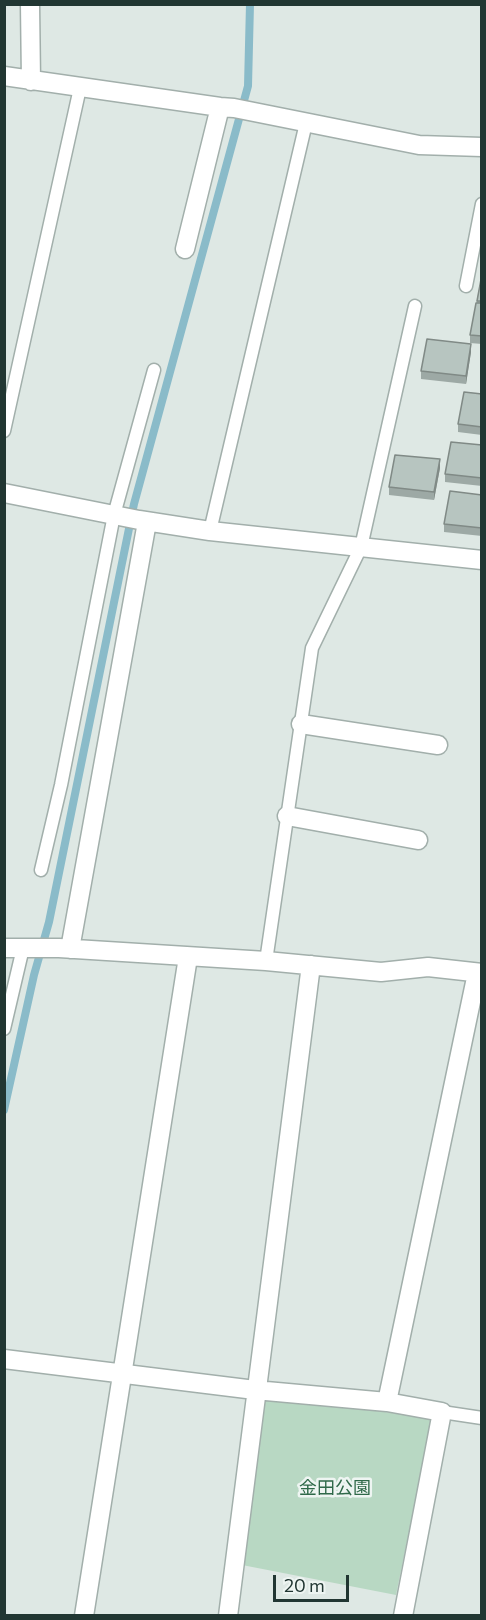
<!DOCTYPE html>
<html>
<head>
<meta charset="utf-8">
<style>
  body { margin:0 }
  #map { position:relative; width:486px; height:1620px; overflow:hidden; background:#dee8e4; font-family:Commissioner,sans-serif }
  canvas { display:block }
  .frame { position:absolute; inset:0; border:6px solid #213632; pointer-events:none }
  .scale { position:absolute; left:273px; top:1575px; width:76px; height:27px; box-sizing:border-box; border:3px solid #213632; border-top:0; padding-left:8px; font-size:18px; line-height:21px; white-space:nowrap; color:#213632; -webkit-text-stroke:4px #eef5f2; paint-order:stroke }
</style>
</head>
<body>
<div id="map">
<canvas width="486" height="1620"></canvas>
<div class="frame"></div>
<div class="scale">20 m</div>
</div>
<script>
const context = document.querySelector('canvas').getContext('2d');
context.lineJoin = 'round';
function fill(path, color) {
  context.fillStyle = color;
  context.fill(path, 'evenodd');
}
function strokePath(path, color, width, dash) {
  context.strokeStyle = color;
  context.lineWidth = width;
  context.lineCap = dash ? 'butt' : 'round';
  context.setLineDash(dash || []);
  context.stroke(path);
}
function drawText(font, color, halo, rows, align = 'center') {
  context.font = font + ' Commissioner,"Noto Sans JP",sans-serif';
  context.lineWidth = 5;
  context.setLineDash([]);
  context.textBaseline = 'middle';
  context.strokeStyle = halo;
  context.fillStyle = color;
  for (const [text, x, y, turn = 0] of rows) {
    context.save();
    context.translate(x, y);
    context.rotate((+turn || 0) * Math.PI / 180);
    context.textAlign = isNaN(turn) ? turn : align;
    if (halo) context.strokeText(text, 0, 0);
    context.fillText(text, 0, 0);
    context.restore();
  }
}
fill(new Path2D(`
  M 265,1394 L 432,1419 L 396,1595 L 242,1565 Z`), '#b8d8c3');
strokePath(new Path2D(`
  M 4,1110 L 34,975 L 49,922 L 134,504 L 248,86 L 250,4`), '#8abbc9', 8);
const lane = new Path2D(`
  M 466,286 L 482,204
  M 4,431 L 80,88
  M 210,531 L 306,123
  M 41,870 L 61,785 L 114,515 L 154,370
  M 266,961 L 312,648 L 361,547 L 415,306
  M 4,1029 L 23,948
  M 442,1412 L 482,1418`);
const street = new Path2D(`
  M 30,4 L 31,81
  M 4,76 L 220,107 L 234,108 L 419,145 L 482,147
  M 185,249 L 220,107
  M 4,493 L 139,520 L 210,531 L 482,560
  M 301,724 L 438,745
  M 287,816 L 418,840
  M 4,948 L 59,948 L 266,961 L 381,972 L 428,967 L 482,973
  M 70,949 L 147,522
  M 4,1359 L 255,1390 L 387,1402 L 442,1412 L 403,1616
  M 387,1402 L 477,973
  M 84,1616 L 188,957
  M 228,1616 L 311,965`);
strokePath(lane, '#a2afab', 15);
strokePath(street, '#a2afab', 21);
strokePath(lane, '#fff', 12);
strokePath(street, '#fff', 18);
fill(new Path2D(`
  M 482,274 L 482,344 L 470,343 L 470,335 Z
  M 471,352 L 466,384 L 421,379 L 421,371 Z
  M 482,394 L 482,435 L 458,432 L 458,424 Z
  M 482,445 L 482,486 L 445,482 L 445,474 Z
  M 440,468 L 434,500 L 389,495 L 389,487 Z
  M 482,495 L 482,536 L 444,532 L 444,524 Z`), '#9da9a5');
fill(new Path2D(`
  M 471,344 L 471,352 L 466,384 L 466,376 Z
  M 440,459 L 440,468 L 434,500 L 434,492 Z`), '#808a86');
const building = new Path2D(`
  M 482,274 L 482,301 L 477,301 Z
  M 476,303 L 482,303 L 482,336 L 470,335 Z
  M 427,339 L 471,344 L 466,376 L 421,371 Z
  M 464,392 L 482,394 L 482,427 L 458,424 Z
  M 451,442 L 482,445 L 482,478 L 445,474 Z
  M 395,455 L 440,459 L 434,492 L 389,487 Z
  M 450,491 L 482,495 L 482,528 L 444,524 Z`);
fill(building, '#b7c5c0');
strokePath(building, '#808a86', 1.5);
drawText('18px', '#2f6949', '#eef5f2', [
  ["金田公園",335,1488]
]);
</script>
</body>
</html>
